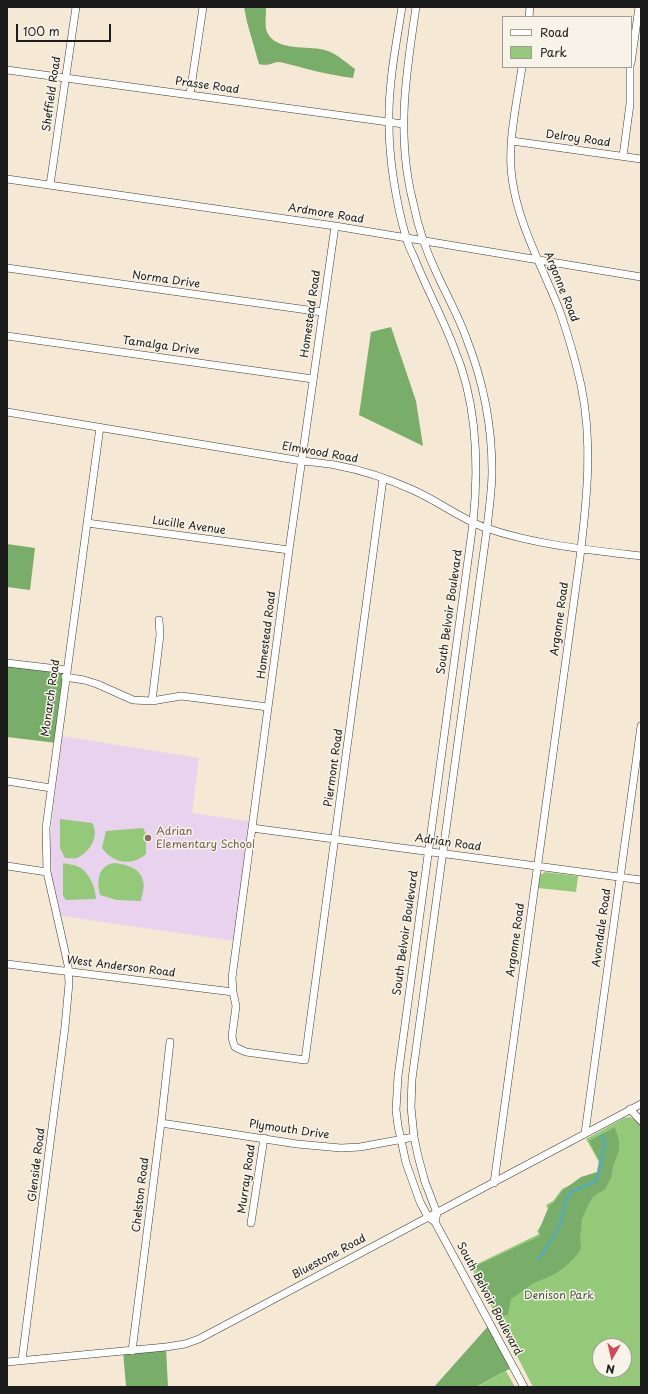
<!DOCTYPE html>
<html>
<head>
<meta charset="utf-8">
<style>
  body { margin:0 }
  #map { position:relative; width:648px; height:1394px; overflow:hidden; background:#f5e9d5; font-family:"Playpen Sans",sans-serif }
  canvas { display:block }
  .frame { position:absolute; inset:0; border:8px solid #1c1c1c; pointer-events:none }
  .legend { position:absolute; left:502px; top:16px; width:130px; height:52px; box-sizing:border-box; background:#f7f3e8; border:1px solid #9f9d96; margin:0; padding:5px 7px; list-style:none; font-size:12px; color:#1c1c1c }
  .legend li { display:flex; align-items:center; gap:8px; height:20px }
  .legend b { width:20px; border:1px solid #9f9d96 }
  .north { position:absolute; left:592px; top:1338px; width:40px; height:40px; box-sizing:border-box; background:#f7f3e8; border:1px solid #9f9d96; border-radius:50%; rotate:188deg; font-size:11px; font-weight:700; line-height:16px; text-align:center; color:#1c1c1c }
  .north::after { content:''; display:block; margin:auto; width:14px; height:18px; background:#d1495b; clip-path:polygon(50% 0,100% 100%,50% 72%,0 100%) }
  .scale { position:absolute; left:16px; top:24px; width:95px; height:18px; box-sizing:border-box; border:2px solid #1c1c1c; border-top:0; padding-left:5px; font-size:12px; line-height:14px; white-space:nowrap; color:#1c1c1c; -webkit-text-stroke:3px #f7f3e8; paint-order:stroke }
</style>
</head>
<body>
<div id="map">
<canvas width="648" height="1394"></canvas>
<div class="frame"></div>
<ul class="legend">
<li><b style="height:5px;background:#fff"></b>Road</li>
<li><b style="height:11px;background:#95c97a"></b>Park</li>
</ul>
<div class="north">N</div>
<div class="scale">100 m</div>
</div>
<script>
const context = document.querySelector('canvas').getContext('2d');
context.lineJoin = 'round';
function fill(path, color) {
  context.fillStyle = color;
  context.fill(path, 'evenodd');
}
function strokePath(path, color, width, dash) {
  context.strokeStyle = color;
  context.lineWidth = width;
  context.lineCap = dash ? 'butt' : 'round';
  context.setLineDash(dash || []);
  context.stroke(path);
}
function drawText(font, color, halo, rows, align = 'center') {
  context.font = font + ' "Playpen Sans",sans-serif';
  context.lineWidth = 3;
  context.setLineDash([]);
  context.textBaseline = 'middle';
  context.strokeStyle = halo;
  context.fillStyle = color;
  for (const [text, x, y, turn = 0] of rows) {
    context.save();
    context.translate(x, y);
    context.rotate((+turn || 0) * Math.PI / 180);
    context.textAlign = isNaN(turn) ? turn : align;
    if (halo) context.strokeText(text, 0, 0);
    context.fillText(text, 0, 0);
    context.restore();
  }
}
fill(new Path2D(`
  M 62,736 L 199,758 L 192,813 L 248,821 L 247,839 L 234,941 L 61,916 L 52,877 L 50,838 Z`), '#e9d2ed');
fill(new Path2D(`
  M 60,819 L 92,823 C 100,836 90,852 77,858 C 74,859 69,858 65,858 L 60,848 Z
  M 143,828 L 146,834 L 146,854 C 131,867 113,863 102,848 L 106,831 Z
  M 63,863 C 68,864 75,865 79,867 C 89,872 96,888 96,899 L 66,900 L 63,896 Z
  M 114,863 C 125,864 141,868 143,881 C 145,887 142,895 141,901 L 117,900 L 100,895 C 97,882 97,866 114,863 Z
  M 545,872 L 578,876 L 576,892 L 538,888 L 540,875 Z
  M 630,1117 L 636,1121 L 641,1126 L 641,1387 L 533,1387 L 471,1267 L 539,1234 L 537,1231 L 550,1214 L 546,1205 L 553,1201 L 562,1189 L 597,1172 L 599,1162 L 586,1139 L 624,1118 ZM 600,1346 L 624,1346 L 624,1370 L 600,1370 Z
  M 506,1371 L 515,1387 L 477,1387 Z`), '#95c97a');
fill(new Path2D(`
  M 244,7 L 266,7 C 266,14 265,22 266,29 C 272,51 304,46 320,49 C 334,51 344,61 355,69 L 353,78 C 328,75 304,68 280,62 C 273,61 270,67 259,64 L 247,22 Z
  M 391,327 L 416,401 L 423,446 L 359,415 L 371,332 Z
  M 7,544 L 35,548 L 30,590 L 7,587 Z
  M 7,663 L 66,670 L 57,743 L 7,737 Z
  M 615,1127 L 619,1141 L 619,1150 L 613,1167 L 611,1178 L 605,1189 L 594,1196 L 589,1203 L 582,1219 L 580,1238 L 581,1248 L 576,1256 L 566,1266 L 555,1274 L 534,1283 L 511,1299 L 508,1315 L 500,1316 L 476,1266 L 540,1236 L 539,1230 L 549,1206 L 554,1202 L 563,1190 L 581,1177 L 597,1172 L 599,1161 L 589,1141 Z
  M 490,1324 L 513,1367 L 476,1387 L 434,1387 Z
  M 166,1347 L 168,1387 L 122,1387 L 126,1386 L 123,1351 Z`), '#78ad6a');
strokePath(new Path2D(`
  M 538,1259 C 546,1248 555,1237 560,1224 C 565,1213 562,1201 571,1192 L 596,1181 L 602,1159 L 603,1148 L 605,1144 L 602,1135`), '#4daacc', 2);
const minor = new Path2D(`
  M 402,7 C 396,45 388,85 389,124 C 389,159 396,203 406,237 C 408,246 413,254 416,262 C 428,291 443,319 454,348 C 477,402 479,465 473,523 L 398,1076 L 396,1110 L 398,1126 L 406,1163 L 420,1202 L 428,1217 L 435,1222 L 524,1387
  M 416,7 C 406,74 396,135 413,202 C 418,227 426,251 437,274 C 447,296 459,317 467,340 C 483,381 492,427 492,471 C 492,490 489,509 487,528 L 412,1079 L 411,1107 L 414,1137 L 418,1156 L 425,1182 L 437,1213 L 435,1222
  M 529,17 L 530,7
  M 631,63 L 639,7
  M 7,70 L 403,124
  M 190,94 L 203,7
  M 512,141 L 641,159
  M 623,156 L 630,104 L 630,67
  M 7,179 L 335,226 L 641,277
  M 50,185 L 76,7
  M 335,226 L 289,550 L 232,978 L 233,992 L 236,1006 L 232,1036 L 233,1042 L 235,1047 L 246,1052 L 305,1060 L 383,479
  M 7,268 L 322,312
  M 7,336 L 313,379
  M 7,412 L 296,460 C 309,462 323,463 335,465 C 362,470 389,479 413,490 C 438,501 461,519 486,528 C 536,545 589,550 641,556
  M 87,523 L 289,550
  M 7,663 L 66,670
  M 65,677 L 84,680 L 97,684 L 133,700 L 152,701 L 181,696 L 268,707
  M 152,701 L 160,635 L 159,620
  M 7,781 L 51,788
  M 252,828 L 641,880
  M 7,866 L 47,872
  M 7,964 L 233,992
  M 630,1109 L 641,1121
  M 161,1123 L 297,1144 L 341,1148 L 360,1147 L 414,1137
  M 585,1133 L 641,726
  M 494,1183 L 580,557 C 587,499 593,442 581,385 C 575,359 568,334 559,309 C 542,266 518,224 512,178 C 507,144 517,102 522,67
  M 251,1223 L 264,1138
  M 132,1351 L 161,1123 L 170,1042
  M 22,1360 L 65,1027 L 69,983 L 68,965 L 47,872 L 46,828 L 100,427
  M 7,1362 L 166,1347 L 185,1344 L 199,1339 L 641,1104`);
strokePath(minor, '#3d3b38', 8);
strokePath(minor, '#fff', 7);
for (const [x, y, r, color] of [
  [148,838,4,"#8d6e63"]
]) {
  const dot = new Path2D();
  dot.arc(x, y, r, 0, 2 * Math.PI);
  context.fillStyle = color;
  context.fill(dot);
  strokePath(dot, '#f7f3e8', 1.5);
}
drawText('11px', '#1c1c1c', '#f7f3e8', [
  ["Prasse Road",207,86,8],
  ["Sheffield Road",52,94,-82],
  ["Delroy Road",578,139,8],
  ["Ardmore Road",326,214,9],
  ["Norma Drive",166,280,8],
  ["Argonne Road",561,287,68],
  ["Homestead Road",311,314,-82],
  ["Tamalga Drive",161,346,8],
  ["Elmwood Road",320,453,10],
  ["Lucille Avenue",189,526,8],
  ["South Belvoir Boulevard",450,612,-82],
  ["Argonne Road",560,619,-82],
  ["Homestead Road",267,635,-83],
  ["Monarch Road",51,698,-82],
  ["Piermont Road",334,768,-82],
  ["Adrian Road",448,843,8],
  ["Avondale Road",602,928,-82],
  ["South Belvoir Boulevard",406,933,-82],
  ["Argonne Road",516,940,-82],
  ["West Anderson Road",121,967,7],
  ["Plymouth Drive",289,1130,8],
  ["Glenside Road",37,1165,-83],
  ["Murray Road",247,1179,-82],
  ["Chelston Road",141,1195,-83],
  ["Bluestone Road",329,1257,-28],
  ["South Belvoir Boulevard",489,1299,62]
]);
drawText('11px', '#785e54', '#f7f3e8', [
  ["Adrian",156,832],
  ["Elementary School",156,845]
], 'left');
drawText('11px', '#46593d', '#f7f3e8', [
  ["Denison Park",559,1296]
]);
</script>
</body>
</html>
